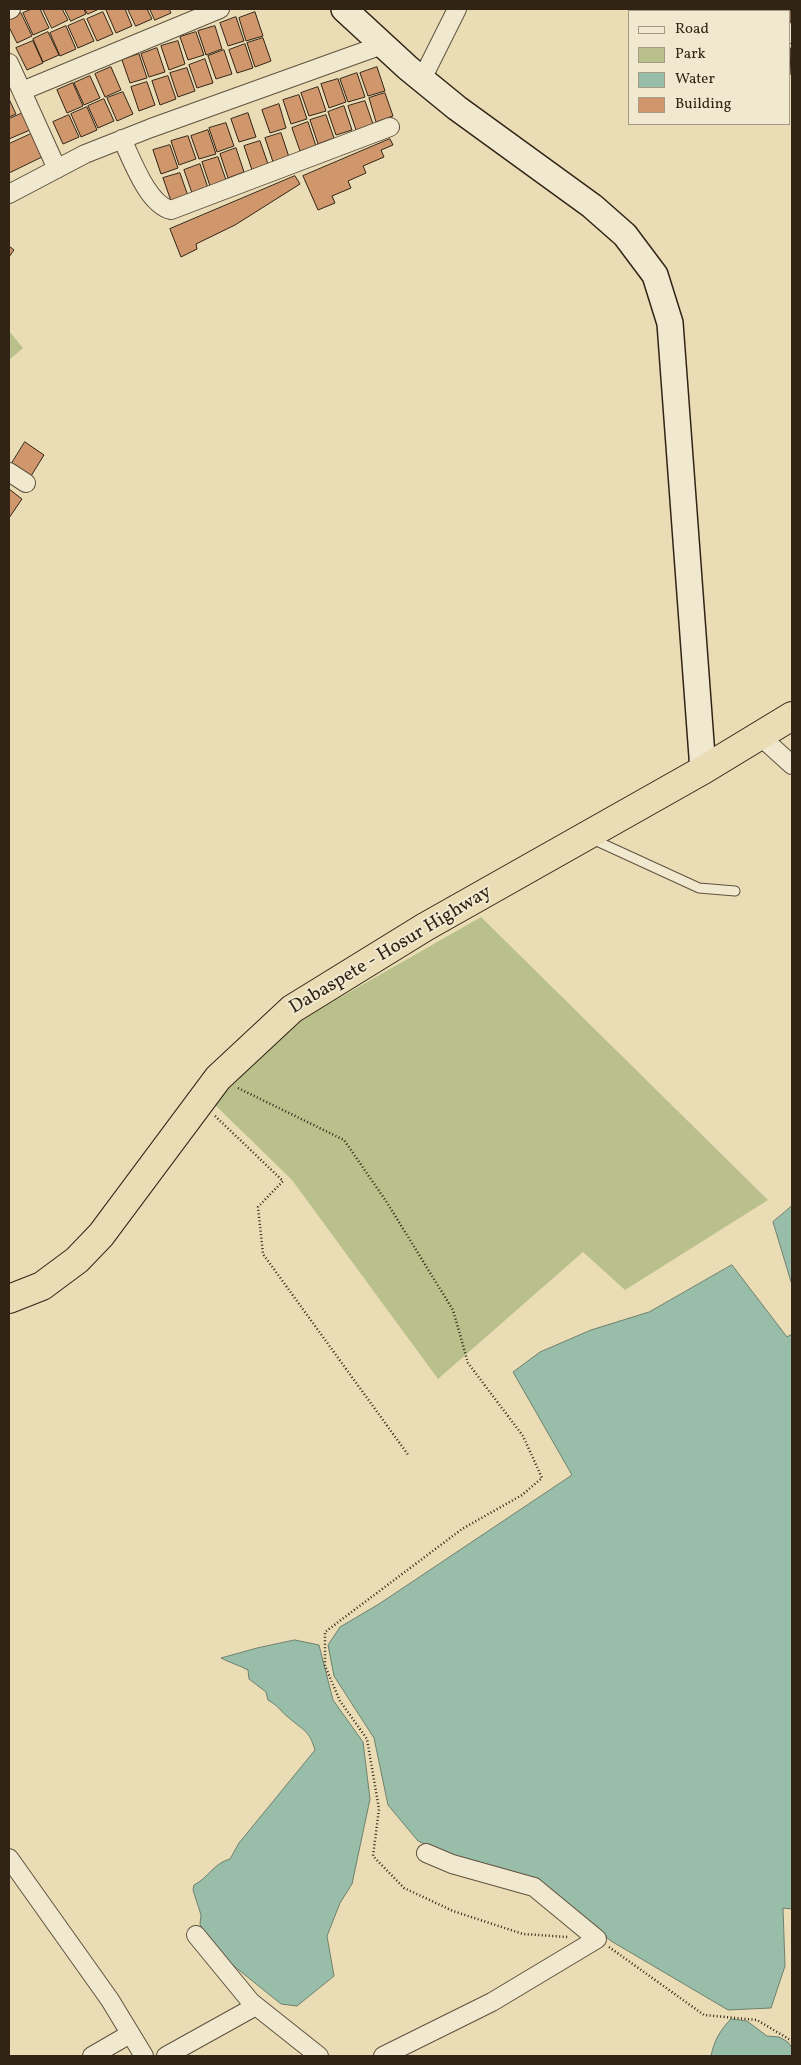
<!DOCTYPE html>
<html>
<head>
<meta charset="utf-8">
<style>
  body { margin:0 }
  #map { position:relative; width:801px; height:2065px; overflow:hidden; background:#eaddb5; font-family:Vollkorn,serif }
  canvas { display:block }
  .frame { position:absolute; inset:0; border:10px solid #312416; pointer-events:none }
  .legend { position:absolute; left:628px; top:10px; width:162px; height:115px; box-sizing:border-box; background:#f1e9cf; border:1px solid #a49a85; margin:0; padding:6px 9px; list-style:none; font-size:15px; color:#312416 }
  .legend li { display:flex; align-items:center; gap:10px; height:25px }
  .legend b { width:25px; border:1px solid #a49a85 }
</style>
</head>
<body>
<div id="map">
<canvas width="801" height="2065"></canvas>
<div class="frame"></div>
<ul class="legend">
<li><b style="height:6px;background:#f1e9cf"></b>Road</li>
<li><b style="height:14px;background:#bac08b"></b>Park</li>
<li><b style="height:14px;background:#98bda9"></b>Water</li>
<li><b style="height:14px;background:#d1976c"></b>Building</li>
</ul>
</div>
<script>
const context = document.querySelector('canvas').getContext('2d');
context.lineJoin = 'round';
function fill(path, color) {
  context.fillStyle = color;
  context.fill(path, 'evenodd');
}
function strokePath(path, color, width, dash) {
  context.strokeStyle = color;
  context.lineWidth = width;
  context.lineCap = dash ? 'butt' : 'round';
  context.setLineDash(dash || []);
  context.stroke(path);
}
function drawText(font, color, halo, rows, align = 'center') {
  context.font = font + ' Vollkorn,serif';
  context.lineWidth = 4;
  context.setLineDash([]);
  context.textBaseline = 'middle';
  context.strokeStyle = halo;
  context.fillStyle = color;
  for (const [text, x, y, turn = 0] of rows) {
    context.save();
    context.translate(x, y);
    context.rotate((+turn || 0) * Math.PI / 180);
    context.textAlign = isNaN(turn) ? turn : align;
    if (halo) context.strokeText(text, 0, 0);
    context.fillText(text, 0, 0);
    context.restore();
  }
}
fill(new Path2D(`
  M 9,331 L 23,348 L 9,360 Z
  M 481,917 L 768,1200 L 625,1290 L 583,1252 L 438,1379 L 292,1180 L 211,1101 L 304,1018 Z`), '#bac08b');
const water = new Path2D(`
  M 792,1206 L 792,1285 L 773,1222 Z
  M 732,1265 L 787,1337 L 792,1334 L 792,1909 L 783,1908 L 785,1966 L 771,2008 L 728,2010 L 611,1941 L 539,1881 L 464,1862 L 418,1841 L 388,1805 L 374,1738 L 334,1676 L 328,1645 L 340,1627 L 379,1604 L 572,1475 L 513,1372 L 540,1352 L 591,1330 L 649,1312 Z
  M 295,1640 L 319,1645 L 333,1700 L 363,1742 L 370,1799 L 352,1884 L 340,1903 L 327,1936 L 334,1976 L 297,2006 L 281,2004 L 219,1954 L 205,1936 L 200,1924 L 201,1915 L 193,1890 L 194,1885 C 208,1878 214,1863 230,1859 L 239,1843 L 315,1750 C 309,1730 304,1731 289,1718 C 280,1711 280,1707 268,1700 L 266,1692 L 249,1679 L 248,1670 C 239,1665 230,1663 221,1658 L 257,1648 Z
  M 731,2019 L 747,2021 L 767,2036 L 779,2037 L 788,2042 L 792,2048 L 792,2056 L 711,2056 C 714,2041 720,2030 731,2019 Z`);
fill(water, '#98bda9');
strokePath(water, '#6f806e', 1);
const building = new Path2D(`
  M 32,9 L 40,9 L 49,28 L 33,35 L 23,13 Z
  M 43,9 L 62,9 L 68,20 L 52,28 Z
  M 65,9 L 84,9 L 86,14 L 71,21 Z
  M 85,9 L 99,9 L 88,14 Z
  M 110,9 L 125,9 L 132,26 L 116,33 L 106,10 Z
  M 128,9 L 147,9 L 152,19 L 136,26 Z
  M 150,9 L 169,9 L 171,13 L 155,20 Z
  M 739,9 L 759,9 L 756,11 L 741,11 Z
  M 767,9 L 789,9 L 792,12 L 792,20 L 790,22 L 790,11 L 769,11 Z
  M 103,12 L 113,34 L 97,41 L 87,19 Z
  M 255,12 L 263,36 L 246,41 L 239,18 Z
  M 21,13 L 32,36 L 17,43 L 9,27 L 9,19 Z
  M 236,17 L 244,41 L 228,46 L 220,23 Z
  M 84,19 L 94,41 L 78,48 L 68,26 Z
  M 66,26 L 76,49 L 60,56 L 50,33 Z
  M 215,26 L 222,49 L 206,55 L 198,31 Z
  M 48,32 L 59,55 L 43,62 L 33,39 Z
  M 196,32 L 204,55 L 188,60 L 180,37 Z
  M 263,38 L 271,61 L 255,67 L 247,43 Z
  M 33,41 L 43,63 L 27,70 L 16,48 Z
  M 178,41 L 185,64 L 169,70 L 161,46 Z
  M 245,44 L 253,68 L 237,73 L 229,50 Z
  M 157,48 L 165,72 L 149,77 L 141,54 Z
  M 791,48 L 792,74 L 791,75 L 790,49 Z
  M 224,50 L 232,74 L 216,79 L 208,56 Z
  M 139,54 L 147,78 L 130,83 L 122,60 Z
  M 205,59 L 213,83 L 197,88 L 189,65 Z
  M 111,67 L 121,90 L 105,97 L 95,74 Z
  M 377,67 L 385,91 L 368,96 L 360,73 Z
  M 187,68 L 195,91 L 178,97 L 170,73 Z
  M 357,73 L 365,97 L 348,102 L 340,79 Z
  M 90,76 L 100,98 L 84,105 L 74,83 Z
  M 168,76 L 176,99 L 160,105 L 152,81 Z
  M 338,79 L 346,102 L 329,108 L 321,84 Z
  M 147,82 L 155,105 L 139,111 L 131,87 Z
  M 73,83 L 83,106 L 67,113 L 57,90 Z
  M 318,87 L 326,111 L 309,116 L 301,93 Z
  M 123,92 L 133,114 L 117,121 L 107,98 Z
  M 385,93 L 393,116 L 376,122 L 369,98 Z
  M 299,95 L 307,119 L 291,124 L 283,100 Z
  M 9,99 L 16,114 L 9,117 Z
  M 104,99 L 114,121 L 98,128 L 88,106 Z
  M 365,101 L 373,124 L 356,130 L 348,106 Z
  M 279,104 L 286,128 L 270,133 L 262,110 Z
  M 344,106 L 352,130 L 336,135 L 328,112 Z
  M 87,107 L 97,130 L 81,137 L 71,114 Z
  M 23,113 L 30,130 L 9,139 L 9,119 Z
  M 248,113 L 256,137 L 239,142 L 231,119 Z
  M 69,115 L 79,137 L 63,144 L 53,122 Z
  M 326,115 L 334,138 L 318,144 L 310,120 Z
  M 308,122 L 316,146 L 300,151 L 292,128 Z
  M 226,123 L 234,146 L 217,152 L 209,128 Z
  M 208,130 L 216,154 L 199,159 L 191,136 Z
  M 33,133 L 44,156 L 9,173 L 9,144 Z
  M 281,133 L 289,157 L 273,162 L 265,138 Z
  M 188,136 L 196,159 L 179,165 L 171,141 Z
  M 390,139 L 393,145 L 381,150 L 384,157 L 363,166 L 366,173 L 348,181 L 351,188 L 332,196 L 335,203 L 318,210 L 303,176 Z
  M 260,141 L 268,164 L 252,170 L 244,146 Z
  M 170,145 L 178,168 L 161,174 L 153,150 Z
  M 236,148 L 244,172 L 228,178 L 220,154 Z
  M 218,157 L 226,180 L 210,186 L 202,162 Z
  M 200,164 L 208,188 L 192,193 L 184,170 Z
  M 180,173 L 188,196 L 171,201 L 163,178 Z
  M 295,176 L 300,184 L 235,225 L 196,244 L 197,249 L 181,257 L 170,229 Z
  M 9,246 L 14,250 L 9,257 Z
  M 25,442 L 44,455 L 31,476 L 12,463 Z
  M 9,489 L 22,499 L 9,518 Z`);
fill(building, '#d1976c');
strokePath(building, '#312416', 1);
const lane = new Path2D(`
  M 590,838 L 699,888 L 735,891`);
const street = new Path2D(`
  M 9,10 L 11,9
  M 790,34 L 792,32
  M 9,63 L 57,169
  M 422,79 L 457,9
  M 22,91 L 220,9
  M 122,139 C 132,160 148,205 171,210 L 390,127
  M 9,194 L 85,154 L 151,128 L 382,45
  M 9,472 L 26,483
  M 760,736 L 792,765
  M 9,1858 L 110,2000 L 144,2056
  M 196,1935 L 251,2002 L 319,2056
  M 92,2056 L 130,2034
  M 166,2056 L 256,2006
  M 383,2056 L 492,2002 L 597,1939 L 534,1887 L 452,1864 L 426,1853`);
const secondary = new Path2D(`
  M 344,9 L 408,68 L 457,108 L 592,206 L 625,235 L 655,275 L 670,323 L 703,770`);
const highway = new Path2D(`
  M 9,1299 L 42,1286 L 77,1260 L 101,1235 L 218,1078 L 292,1009 L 425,927 L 703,770 L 792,716`);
strokePath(lane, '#5f523e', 11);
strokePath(street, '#5f523e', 20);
strokePath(secondary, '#312416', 28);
strokePath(highway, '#312416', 30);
strokePath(new Path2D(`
  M 238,1088 L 344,1140 L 386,1201 L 453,1310 L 468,1363 L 523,1436 L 542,1478 L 522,1495 L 462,1529 L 325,1632 L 325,1666 L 340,1701 L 367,1739 L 379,1809 L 373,1856 L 404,1888 L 453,1911 L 523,1934 L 568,1937
  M 215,1116 L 283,1181 L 258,1207 L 263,1254 L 409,1456
  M 609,1947 L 704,2015 L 757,2020 L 792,2041`), '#312416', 2.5, [1, 2.5]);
strokePath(lane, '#f1e9cf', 9);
strokePath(street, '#f1e9cf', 18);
strokePath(secondary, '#f1e9cf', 25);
strokePath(highway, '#eaddb5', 28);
drawText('19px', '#312416', '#f1e9cf', [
  ["Dabaspete - Hosur Highway",391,951,-31]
]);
</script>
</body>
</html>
